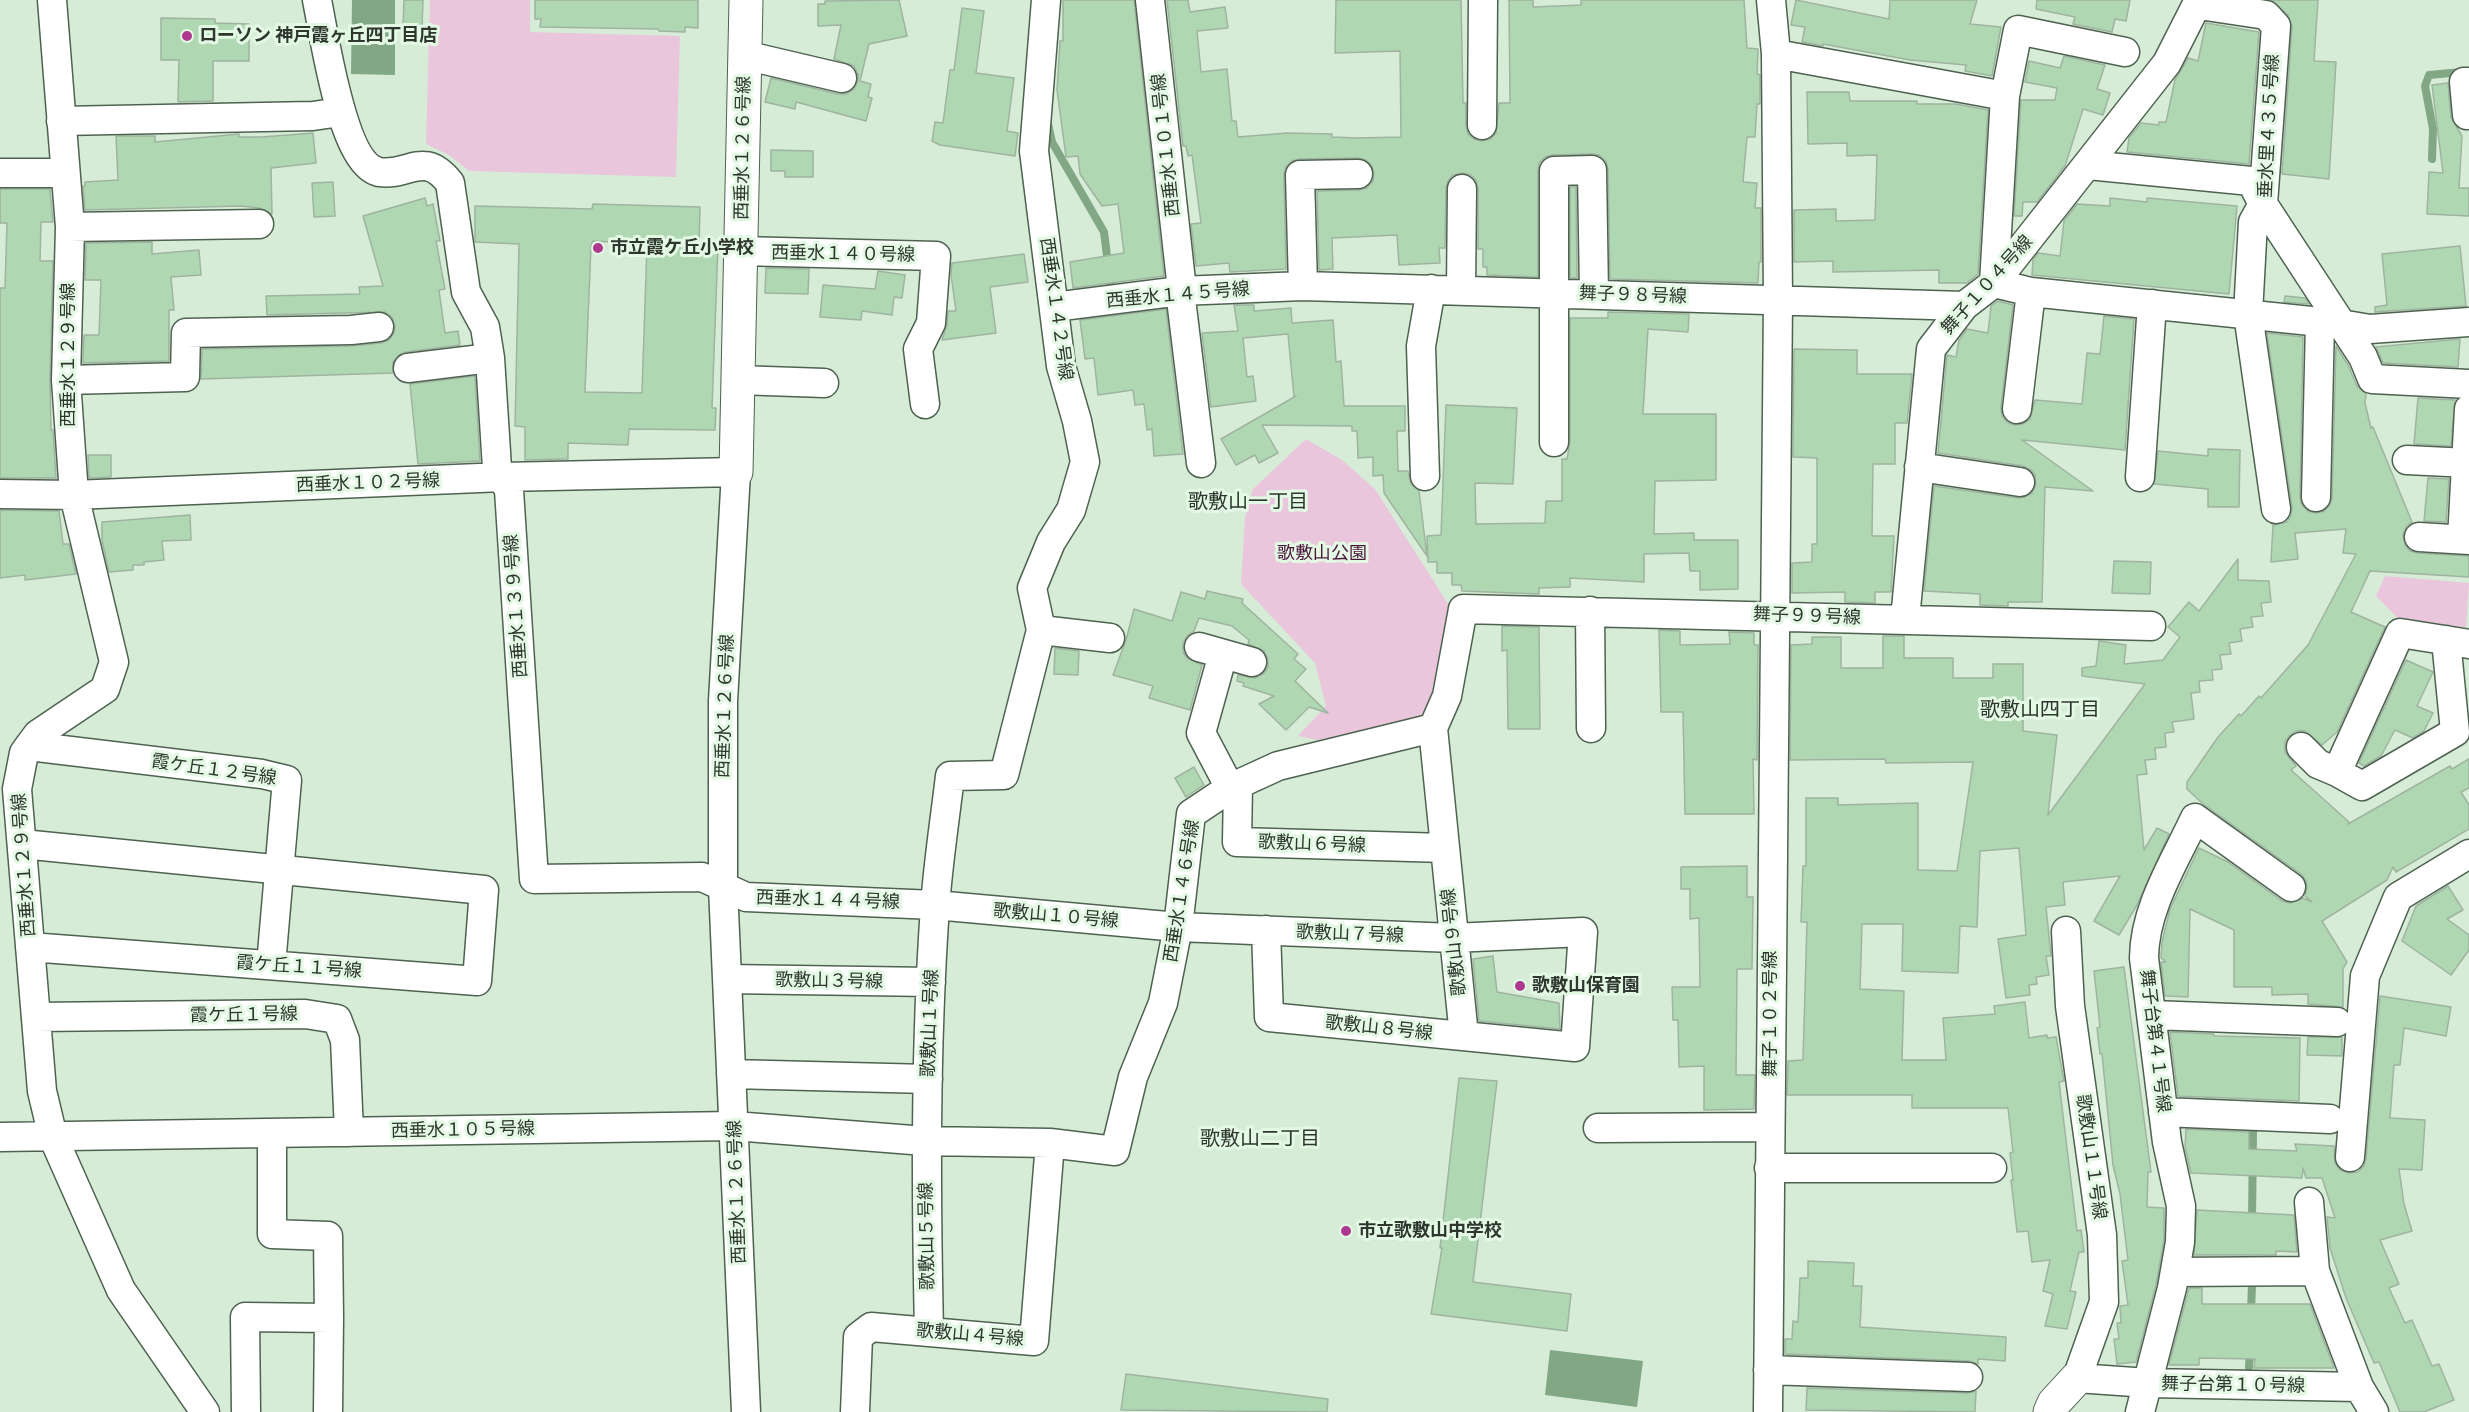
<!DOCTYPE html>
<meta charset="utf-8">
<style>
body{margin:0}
canvas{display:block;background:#d6ecd7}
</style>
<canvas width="2469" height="1412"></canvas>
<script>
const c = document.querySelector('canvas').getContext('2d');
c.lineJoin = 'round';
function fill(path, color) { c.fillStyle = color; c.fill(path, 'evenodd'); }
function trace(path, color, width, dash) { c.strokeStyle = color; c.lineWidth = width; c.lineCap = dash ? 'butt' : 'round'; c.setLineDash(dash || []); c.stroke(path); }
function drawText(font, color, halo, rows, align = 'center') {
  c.font = font + ' Raleway,"Noto Sans JP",sans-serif'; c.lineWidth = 6; c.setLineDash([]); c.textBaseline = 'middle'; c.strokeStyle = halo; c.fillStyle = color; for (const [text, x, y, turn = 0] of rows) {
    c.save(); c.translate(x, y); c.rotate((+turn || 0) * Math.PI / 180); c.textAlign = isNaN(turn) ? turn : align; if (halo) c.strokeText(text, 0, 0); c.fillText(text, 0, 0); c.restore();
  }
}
fill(new Path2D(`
 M430 0H530V32L680 36 676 177 469 171 449 155 426 144Z
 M1306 439 1342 460 1375 489 1452 610 1435 707 1424 720 1318 740 1298 736 1326 706 1315 663 1241 584 1245 517 1253 489Z
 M2385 576 2469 583 2466 627 2403 624 2376 596Z`), '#eac6dd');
fill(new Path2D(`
 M352 0H395V75L351 74Z
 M1550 1350 1643 1361 1637 1407 1545 1395Z`), '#81a784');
trace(new Path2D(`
 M1048 124 1052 142 1104 232 1111 288
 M2432 159 2433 129 2425 86 2429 75 2462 72
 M2252 1223 2253 1131
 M2251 1312 2252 1284
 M2249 1367 2250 1351`), '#81a784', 8);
const building = new Path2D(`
 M404 0H423L422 27 403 26Z
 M535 0H698V28L685 27V32L659 31 658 29 540 27 541 19H535Z
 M899 0 907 36 869 44 860 81 871 84 868 97 872 98 866 121 796 102 795 109 765 102 771 78 838 94H847L854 89 858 81V74L854 66 834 59 841 25 818 26V4H825V1Z
 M1063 0H1134L1164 276 1073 288 1070 262 1124 253 1118 204 1102 206 1080 174 1078 156 1066 157 1057 90 1060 41H1063Z
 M1167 0H1188L1190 12 1225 7 1228 28 1197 31 1201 72 1227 69 1232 121H1236L1238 137 1287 133 1332 134V137L1358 138 1401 137 1400 51 1335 53 1336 0H1461L1463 103H1466V125L1468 134 1474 139 1481 141 1491 139 1496 133 1499 103H1510L1509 0H1533V7L1581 5V0H1744L1747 48 1758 49 1757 74 1760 75V104H1757L1755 137H1747L1743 182 1757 183 1755 208H1761V262H1759L1758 283 1610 279 1608 170 1606 161 1599 155 1592 154 1553 155 1545 157 1539 163 1538 171V277L1487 275V267H1483V249H1478V189L1476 180 1471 175 1463 173 1453 175 1448 181 1446 188 1445 248H1439L1440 263 1399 265 1397 235 1332 238 1333 269 1319 270 1317 191 1358 190 1367 188 1373 181 1374 174 1372 166 1366 160 1358 158 1300 159 1292 161 1286 167 1284 175 1286 269 1230 272 1229 263 1196 266 1191 224 1201 223 1192 155 1188 156 1186 146H1183Z
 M1796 0 1889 19 1890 0H1977L1970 24 2001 27 1992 76 1965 71 1966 65 1910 60 1823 44V46L1802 42 1805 27 1791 25Z
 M2037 0H2130L2126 21 2115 19 2112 32 2073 24 2075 17 2036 9Z
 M2271 0H2318L2314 61 2336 62 2329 179 2282 174 2292 27 2288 15Z
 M962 8 984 11 976 73 1014 78 1007 131 1018 133 1015 156 940 145 932 141 935 122 943 123 950 70H954Z
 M161 18 215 19V23L249 24V61H213V101L178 102 179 60H161Z
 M2206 23 2259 32 2249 164 2127 152 2129 138 2141 123 2159 125V122H2166L2175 80 2188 58 2198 61Z
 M2064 56 2105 65 2097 89 2110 93 2103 115 2083 109 2065 166 2037 202H2023L2022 216H2014L2021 100H2055L2057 88 2025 82 2029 61 2060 68Z
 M2448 83 2451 117 2462 136 2459 188H2469V216L2427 214 2429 172 2443 173 2432 85Z
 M1807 92H1849L1850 101H1917V104H1956L1988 110 1978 274 1967 283H1939V270L1833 272V261L1794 262V210L1836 209V221L1875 220 1877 155 1847 156V143L1808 144Z
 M313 133 316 163 271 168 272 214 259 208 241 206 85 210 83 186H85V182L118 180 116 136H155V142L239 134V137H262Z
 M771 150 813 151V177H785V171H771Z
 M333 182 335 216 314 217 312 183Z
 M1570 187H1576L1577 278H1570Z
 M0 189H50L53 222H41L40 261H53L50 380 51 430H53L56 478H0V288H5L7 223H0Z
 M425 198 427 206 433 204 440 241H436L445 289 439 290 445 333 458 331 460 345 406 352 399 355 393 362V373L201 379 202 349 351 346 381 343 389 340 394 333 395 325 392 317 385 312 267 315 266 296 360 294 359 287 383 286 363 216Z
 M2110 198 2147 202V198L2237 206 2229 294 2032 275 2033 260 2038 253 2060 256 2064 221 2077 204 2110 206Z
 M593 204 700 207 699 245 718 246 712 408H716L715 430 629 429 628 445 568 443V459L525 460V427L515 426 519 244 475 242V206L592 209ZM593 241 647 244 642 393 585 392 591 246Z
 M152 242V254L199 250 201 275 171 277 174 310H169V361L83 363 84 335H99L101 280H85L86 243Z
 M2460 246 2466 306 2375 312V307L2387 305 2382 254Z
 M1024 254 1028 282 990 287 996 333 942 340 947 325 948 311H956L951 275 952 263Z
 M766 268 809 269 808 294 765 293Z
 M878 271 905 275 902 298 894 297 892 315 862 311 861 320 820 317 823 285 875 289Z
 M2285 296 2305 298 2309 304 2284 302Z
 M1998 301 2013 305 2001 407 2002 416 2007 422 2014 425 2023 424 2030 419 2035 400 2082 404 2087 353 2100 354 2104 316 2134 319 2125 450 2022 440 2093 491 2045 487 2042 602H2008V606L1980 605V594L1924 591 1934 486 2018 498 2025 497 2032 493 2036 485 2035 475 2031 470 2023 466 1938 453 1947 355 1956 357 1959 340 1967 329 1988 333 1991 306Z
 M1234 305H1254V311L1291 308 1292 323 1333 320 1336 362 1341 361 1344 406H1405V431H1397L1398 471H1408L1411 484 1419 491 1427 556 1384 493 1383 475 1373 476V457L1358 458 1357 431H1352V426L1262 425 1278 453 1259 463 1255 455 1236 465 1221 439 1296 396 1294 397 1288 334 1243 338 1247 377 1253 376 1256 401 1211 407 1202 333 1238 331Z
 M1166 309 1183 454 1154 456 1152 429 1147 430 1144 404 1135 405 1133 390 1098 395 1094 358 1085 359 1080 320Z
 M1608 312 1689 314 1688 332 1648 329 1643 414H1716V480L1655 481 1654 534 1694 533V540H1738V589L1700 590V571H1690L1689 553 1644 554V582L1570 578V587L1539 588V594L1462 591 1461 585H1452V573H1437V562H1428L1427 536 1441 535 1446 405 1517 408 1513 484 1475 483 1476 524 1545 523 1546 501H1562V459H1567L1570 442V318H1608Z
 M2267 333 2303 337 2300 497 2302 505 2308 511 2316 513 2324 511 2330 505 2332 498 2336 346 2348 365 2357 386 2366 394 2365 403 2371 428 2373 427 2412 522 2406 527 2403 535 2405 545 2410 551 2418 553 2469 556V577L2370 571 2351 612 2385 627 2337 732 2322 745 2305 731H2296L2289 736 2285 742V752L2296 766 2291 770 2349 822 2348 824 2450 766 2452 769 2469 759V788L2461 792 2469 805V829L2396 872 2393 867 2387 880 2322 921 2347 962 2343 969V1007L2308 1004V994L2272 995V987H2234V930L2190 909 2188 997 2165 996 2161 962H2166L2161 958 2162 942 2170 909 2199 848 2228 862 2282 901 2290 903 2303 898 2312 902 2305 896 2307 888 2306 881 2301 874 2203 804 2187 789V782L2218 737 2239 714 2241 716 2259 696 2261 698 2308 645 2356 554 2343 553 2346 529 2295 533 2298 559 2271 562 2273 525 2287 522 2291 515 2292 507Z
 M2460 339 2458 367 2383 363 2376 347Z
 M1794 349 1857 350V374H1912L1907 423H1895V464H1873L1872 536H1894L1891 592H1875V603L1845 602V592L1792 593V563L1812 562V544H1817V458L1793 457Z
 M475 376 480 461 418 464 410 384Z
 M2418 398 2455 400 2451 446 2414 444Z
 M2208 449 2240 450 2239 507H2208V489L2154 484 2158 451 2208 456Z
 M88 455H111V477L89 478Z
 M2428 478 2449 479 2446 522 2424 521Z
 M0 510 59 511 63 544H69L76 574 25 580V575L0 578Z
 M190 515 191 540 162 541 164 560 144 562V565H133V570L109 572 102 540V522Z
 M2238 559V580L2269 581 2271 602 2261 603 2263 616 2251 617 2253 627 2240 629 2242 641 2229 643 2231 654 2220 655 2222 669 2212 670 2213 680 2199 681 2200 692 2191 693 2194 719 2172 722 2174 732 2165 733 2166 747 2155 748 2156 759 2145 760 2147 774 2137 775 2144 850 2157 828 2169 834 2137 905 2119 935 2094 921 2120 876 2063 882 2065 905 2046 907 2051 956H2046L2049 975 2036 977 2037 984 2029 985 2030 995 2006 998 1998 939 2026 935 2019 848 1980 851 1977 927 1960 926 1958 973 1902 971 1903 924H1862L1860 989 1904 991 1902 1060H1946L1943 1018 1995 1014 1994 1006 2025 1002 2029 1038 2047 1035V1038L2056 1037 2064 1081 2059 1082 2077 1231 2081 1230 2084 1252H2079L2070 1291 2076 1292 2067 1329 2045 1326 2053 1294 2043 1291 2050 1260 2032 1262 2028 1231 2017 1232 2011 1180H2013L2010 1153 2013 1152 2008 1108H1912V1095H1787L1788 1061 1803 1060 1807 922H1801L1803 866H1806V798H1838V805L1918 803V870L1957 871 1973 762 1886 763 1885 759 1790 760 1791 645 1812 644V637H1841V668H1883V636H1904V658H1953V678H1993V664H2023V731L2057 735 2048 815 2145 684 2082 676V668L2096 666 2099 641 2126 645 2124 664 2163 660 2180 637 2168 627 2189 602 2199 611Z
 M2114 561 2151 562 2150 594 2112 593Z
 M1207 591 1243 599 1242 603 1298 654 1294 659 1306 669 1295 681 1328 713 1309 707 1286 730 1259 704 1274 696 1243 686 1244 683 1237 681 1238 675 1255 678 1264 673 1268 667V659L1264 651 1248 644 1249 640 1232 626 1199 618 1194 631 1187 636 1183 643V652L1187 658 1202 665 1190 710 1149 698 1153 686 1113 675 1126 640 1134 609 1172 621 1181 592 1205 599Z
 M1502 626 1539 627 1540 729H1508L1507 650 1502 651Z
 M1659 630 1680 631V645L1730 644 1729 632 1754 633V645H1758L1757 760 1753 759 1754 814H1685L1683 712H1661Z
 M1055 648 1079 651 1078 675 1054 674Z
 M2406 660 2433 672 2417 706 2433 713 2424 731 2413 738 2395 730 2381 756 2364 766 2359 763Z
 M1194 767 1204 785 1186 797 1175 778Z
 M1747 866V897H1753L1752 969H1737L1736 1075H1755L1754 1109 1704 1110V1066L1679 1067 1678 1020H1673L1672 987H1700L1699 918 1690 919V889H1681V867Z
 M2448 886 2463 910 2447 919 2469 935V950L2451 975 2402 941 2416 906Z
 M1493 956 1497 992 1559 1003 1560 1029 1479 1021 1473 959Z
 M2124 967 2151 1172H2148L2147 1207 2164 1208V1240L2156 1285 2136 1362 2117 1364 2114 1339H2119L2117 1323H2121L2120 1306 2128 1305 2122 1261 2128 1260 2120 1194 2113 1165 2102 1054H2100L2097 1028 2100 1027 2094 971Z
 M2380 996 2451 1007 2446 1036 2404 1028 2400 1065H2394L2390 1118 2425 1120 2422 1170 2399 1169 2404 1204 2412 1231 2380 1240 2399 1284 2389 1288 2405 1323 2412 1320 2432 1366 2439 1364 2454 1400 2424 1412H2400L2379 1362 2374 1363 2346 1298 2330 1248 2327 1217 2335 1218 2322 1178H2306L2303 1168 2302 1178 2191 1173 2185 1147 2186 1129 2249 1132V1149L2297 1151 2295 1144 2334 1146 2335 1163 2340 1170 2349 1173 2358 1172 2364 1166 2366 1158Z
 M2170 1032 2214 1034V1036L2300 1038 2299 1101 2178 1096Z
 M2308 1037H2342V1056L2307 1055Z
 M1459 1078 1497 1081 1473 1282 1571 1294 1567 1331 1431 1314 1442 1248H1440Z
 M2197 1210 2294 1215 2297 1252 2276 1251V1255H2194Z
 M1808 1261 1854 1263 1853 1286H1862L1860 1327 2006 1337 2005 1361 1978 1359V1364L1969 1361 1785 1354V1339H1792L1793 1321 1798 1322 1800 1278H1808Z
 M2189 1288H2202V1304H2310L2334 1368H2254L2255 1359 2199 1358V1365H2169Z
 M1126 1374 1328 1399 1327 1412 1121 1410Z
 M1807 1388 1967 1393 1976 1391 1975 1412 1806 1410Z`);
fill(building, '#afd7b2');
trace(building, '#9fb4a0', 1.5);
const street = new Path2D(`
 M52 0 70 227 66 380 74 495 114 662 105 689 38 734 29 746 24 753 17 789 42 1091 53 1137 121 1290 205 1412
 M317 0C324 34 342 164 379 172 409 177 423 149 450 183L466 292 485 327 490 358 497 468 509 490 534 879 702 877 746 897 935 905 1178 927 1453 938 1583 932 1575 1047 1269 1017 1266 930
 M1150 0 1181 281 1180 291 1201 463
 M2199 5 2266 15 2276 26 2263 204 2363 357 2372 379 2469 384
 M2125 52 2018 30 2005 96 1994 283 2031 292 2340 324 2370 329 2469 322
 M1776 54 2005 96
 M744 55 842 78
 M2467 115 2464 82H2469
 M61 121 313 116 340 112
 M1482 125 1483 0
 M2088 165 2251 181 2263 204 2253 222 2248 314 2276 509
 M0 173H65
 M70 227 259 224
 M741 251 936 256 931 323 918 349 925 404
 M1303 286 1300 175 1358 174
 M1461 290 1462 189
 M1054 307 1180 291 1303 286 1964 306
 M408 368 490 358
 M66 380 185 377 186 333 351 330 379 327
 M738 380 824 383
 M2017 409 2031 292
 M1554 442V171L1592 170 1594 294
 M2407 460 2469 463
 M1919 467 2020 482
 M1425 476 1421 346 1431 289
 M2140 477 2152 304
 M0 494 74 495 503 477 736 472 723 701V887L746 1412
 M2316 497 2320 322
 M2419 537 2469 540
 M2462 539 2469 409
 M1590 611 1591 728
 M1905 619 1931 349 1964 306 1994 283 2167 63 2199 0
 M1041 630 1110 638
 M1199 647 1252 662
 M1223 654 1201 733 1230 788
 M1433 728 1464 1036
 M29 746 262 774 287 780 271 965
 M2301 747 2318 764 2337 772 2400 633 2469 644
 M2337 772 2362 786 2455 732 2446 640
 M1238 785 1237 842 1445 848
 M22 844 484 890 477 981 30 947
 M2066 931 2070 1006 2102 1235 2104 1302 2077 1378 2148 1383 2359 1387 2374 1412
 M727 979 931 982
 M2152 1015 2337 1022
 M36 1017 305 1014 337 1019 345 1040 349 1132
 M731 1074 928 1079
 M2163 1112 2330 1119
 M1598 1128 1770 1127
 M272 1133V1234L328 1236 329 1318
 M0 1137 734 1126 925 1141 1050 1143 1115 1151 1133 1077 1163 1003 1178 927 1191 814 1230 788 1278 766 1433 728 1447 696 1463 609 2151 626
 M2350 1157 2365 976 2398 897 2469 854
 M1769 1168H1992
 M2309 1202 2315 1271
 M2175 1272 2315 1271 2359 1387
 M929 1332C926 1190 925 1049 935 907 938 863 945 819 950 776L1004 775 1041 630 1032 588 1051 542 1071 510 1085 462 1077 421 1061 366 1034 151 1046 0
 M1768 1370 1968 1377
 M246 1412 245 1317 329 1318 328 1412
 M855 1412 858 1337 871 1327 1034 1341 1050 1143
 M1768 1412 1778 300 1776 54 1771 0
 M2140 1412 2172 1288 2180 1242 2181 1206 2167 1142 2144 958C2144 909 2175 861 2195 818L2291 887`);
const secondary = new Path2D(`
 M736 472 746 0
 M2050 1412 2054 1403 2077 1378`);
trace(street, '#4e6250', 31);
trace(secondary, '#4e6250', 35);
trace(street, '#fff', 28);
trace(secondary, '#fff', 33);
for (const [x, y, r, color] of [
 [187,36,6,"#ae388f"],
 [598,248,6,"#ae388f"],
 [1520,986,6,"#ae388f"],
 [1346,1231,6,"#ae388f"]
]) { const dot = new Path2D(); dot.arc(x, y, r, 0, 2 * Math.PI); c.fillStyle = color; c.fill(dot); trace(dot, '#e3f9e4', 2); }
drawText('bold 18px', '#2e362e', '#e3f9e4', [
 ["ローソン 神戸霞ヶ丘四丁目店",199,36],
 ["市立霞ケ丘小学校",610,248],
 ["歌敷山保育園",1532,986],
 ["市立歌敷山中学校",1358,1231]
], 'left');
drawText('18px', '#2e362e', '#e3f9e4', [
 ["垂水里４３５号線",2269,126,-87],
 ["西垂水１０１号線",1166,145,-96],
 ["西垂水１２６号線",743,148,-89],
 ["西垂水１４０号線",843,254,1],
 ["舞子１０４号線",1987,285,-48],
 ["西垂水１４５号線",1178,295,-5],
 ["舞子９８号線",1633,295,2],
 ["西垂水１４２号線",1056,309,82],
 ["西垂水１２９号線",69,355,-90],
 ["西垂水１０２号線",368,483,-2],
 ["西垂水１３９号線",516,606,-94],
 ["舞子９９号線",1807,616,2],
 ["西垂水１２６号線",725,706,-88],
 ["霞ケ丘１２号線",214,770,8],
 ["歌敷山６号線",1312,844,2],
 ["西垂水１２９号線",24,865,-94],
 ["西垂水１４６号線",1182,891,-81],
 ["西垂水１４４号線",828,900,2],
 ["歌敷山１０号線",1056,916,5],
 ["歌敷山７号線",1350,934,2],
 ["歌敷山９号線",1454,942,-96],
 ["霞ケ丘１１号線",299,967,4],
 ["歌敷山３号線",829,981,1],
 ["舞子１０２号線",1771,1014,-90],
 ["霞ケ丘１号線",244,1015,-1],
 ["歌敷山１号線",930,1023,-88],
 ["歌敷山８号線",1379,1028,6],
 ["舞子台第４１号線",2155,1041,83],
 ["西垂水１０５号線",463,1130,-1],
 ["歌敷山１１号線",2091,1157,82],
 ["西垂水１２６号線",737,1192,-92],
 ["歌敷山５号線",927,1236,-91],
 ["歌敷山４号線",970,1335,5],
 ["舞子台第１０号線",2233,1385,1]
]);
drawText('18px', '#4b153c', '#e3f9e4', [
 ["歌敷山公園",1322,554]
]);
drawText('20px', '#2e362e', '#e3f9e4', [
 ["歌敷山一丁目",1248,502],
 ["歌敷山四丁目",2040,710],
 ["歌敷山二丁目",1260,1139]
]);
</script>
